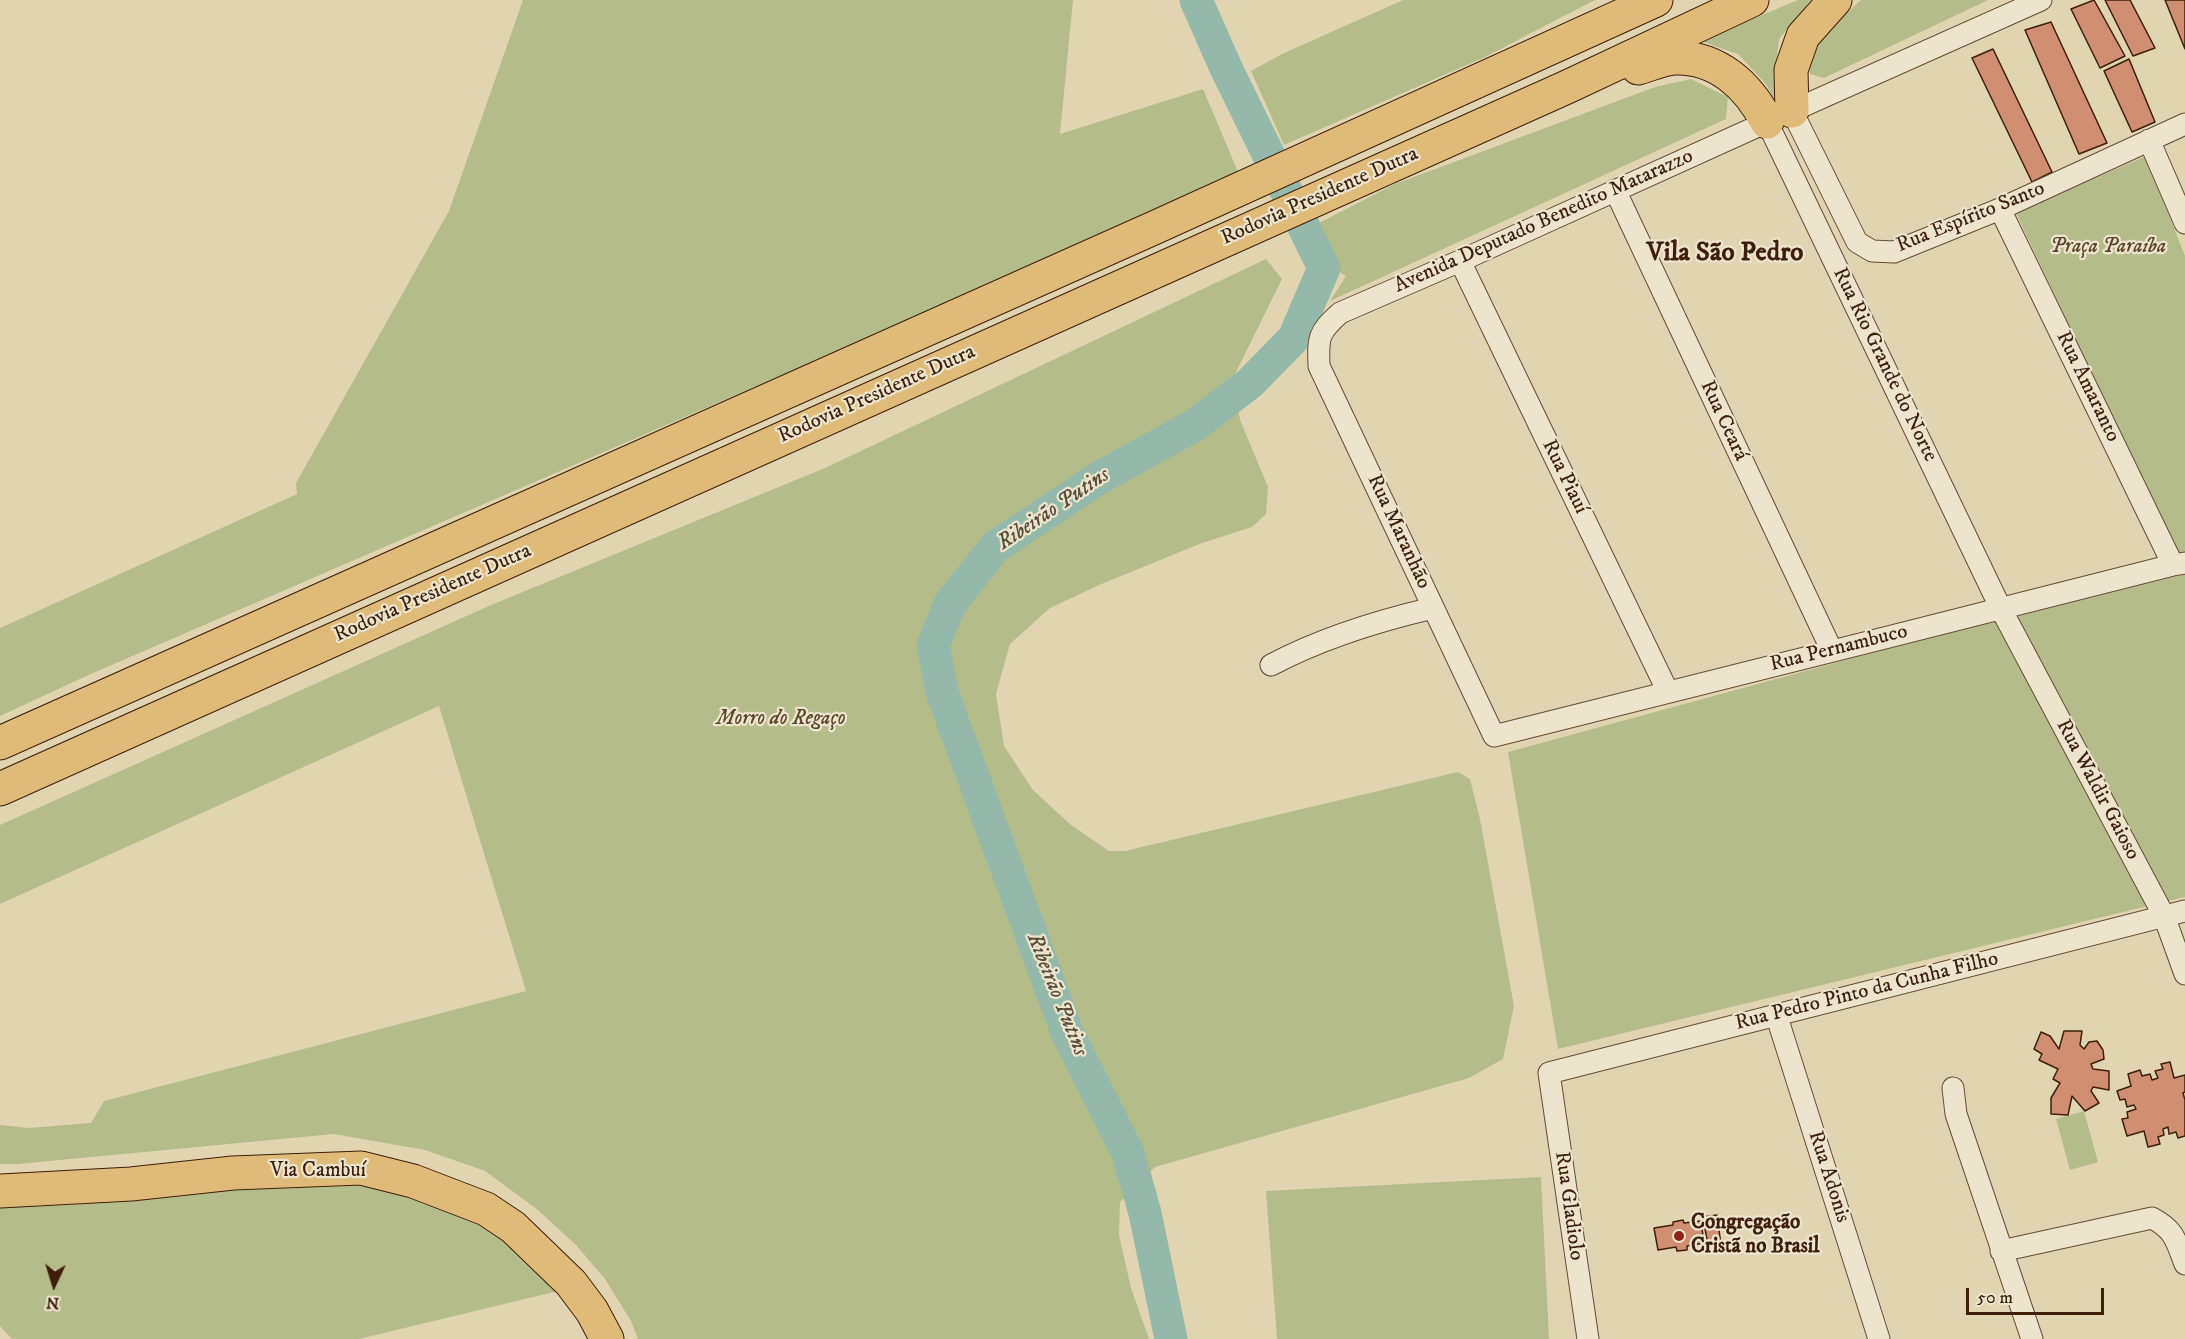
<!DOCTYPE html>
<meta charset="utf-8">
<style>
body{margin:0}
#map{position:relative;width:2185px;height:1339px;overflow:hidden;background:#e1d5b1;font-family:"IM FELL DW Pica",serif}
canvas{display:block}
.north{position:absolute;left:24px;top:1255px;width:60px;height:60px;-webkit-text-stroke:4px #ece4cc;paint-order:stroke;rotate:184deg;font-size:16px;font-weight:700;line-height:24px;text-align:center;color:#3d1f0a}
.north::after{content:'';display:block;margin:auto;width:21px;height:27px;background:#3d1f0a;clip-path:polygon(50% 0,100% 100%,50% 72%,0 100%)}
.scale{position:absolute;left:1966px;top:1288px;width:138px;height:27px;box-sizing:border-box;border:3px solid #3d1f0a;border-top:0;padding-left:8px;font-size:18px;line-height:21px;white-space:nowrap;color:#3d1f0a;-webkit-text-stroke:4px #ece4cc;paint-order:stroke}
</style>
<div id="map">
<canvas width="2185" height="1339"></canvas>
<div class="north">N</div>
<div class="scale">50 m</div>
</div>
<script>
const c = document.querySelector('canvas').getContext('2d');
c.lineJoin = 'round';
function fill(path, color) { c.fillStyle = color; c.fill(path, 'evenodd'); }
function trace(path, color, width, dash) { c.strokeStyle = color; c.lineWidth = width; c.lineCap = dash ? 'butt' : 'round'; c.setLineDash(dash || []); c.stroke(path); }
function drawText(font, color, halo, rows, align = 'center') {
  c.font = font + ' "IM FELL DW Pica",serif'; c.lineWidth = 4.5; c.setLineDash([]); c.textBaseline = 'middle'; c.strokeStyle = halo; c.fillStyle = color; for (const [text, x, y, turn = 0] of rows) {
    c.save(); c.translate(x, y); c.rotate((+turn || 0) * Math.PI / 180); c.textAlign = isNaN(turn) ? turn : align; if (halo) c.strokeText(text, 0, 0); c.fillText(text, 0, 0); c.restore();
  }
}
fill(new Path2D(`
 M523 0H1073L1060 134 1203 89 1238 172 856 343 84 677 0 716V628L297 494 296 483 449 211Z
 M1403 0H1595L1485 57 1284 145 1251 71 1282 54Z
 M1798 0H1811L1779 39 1774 79 1783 116 1766 84 1738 54 1700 41Z
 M1861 0H1988L1824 78 1810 74 1807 58 1822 35Z
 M1691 79 1728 97 1726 119 1330 301 1346 276 1332 267 1311 227 1395 184 1655 87Z
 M2146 156 2185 256V554L2178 556 2016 213Z
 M1266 259 1282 279 1233 378 1240 420 1268 487 1266 514 1252 527 1202 543 1099 585 1050 608 1010 644 996 694 1004 746 1033 790 1071 825 1109 851H1125L1458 772 1470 779 1480 819 1514 1006 1503 1059 1469 1078 1155 1167 1120 1202 1119 1235 1131 1288 1149 1339H638L631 1321 605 1279 576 1245 538 1210 485 1171 425 1150 334 1134 18 1164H0V1125L29 1128 91 1123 104 1101 526 991 439 706 0 904V825L491 605 825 468Z
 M2185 574V897L1558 1049 1508 752 1875 652Z
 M2084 1111 2098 1162 2070 1170 2056 1119Z
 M359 1176 480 1216 558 1291 359 1339H12L0 1326V1196Z
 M1541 1177 1549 1339H1277L1266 1191Z`), '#b4bd8a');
trace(new Path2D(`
 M1171 1339 1145 1213 1128 1153 1067 1032 943 695 933 646 950 604 995 547 1099 478 1195 425 1250 383 1294 338 1324 268 1226 68 1196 0`), '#94b9ab', 33);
const building = new Path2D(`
 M2094 0 2125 56 2100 68 2071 9Z
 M2105 0H2130L2155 48 2133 56Z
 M2165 0H2185V49Z
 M2051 22 2107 143 2079 154 2025 30Z
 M1993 49 2052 172 2032 182 1972 58Z
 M2129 59 2155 122 2132 132 2104 71Z
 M2064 1031H2082L2080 1045 2084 1049 2089 1042 2097 1041 2103 1050 2104 1059 2091 1064 2093 1069 2109 1071V1090L2093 1087 2091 1091 2099 1103 2085 1111 2072 1096 2068 1115 2051 1114V1098L2060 1083 2053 1079 2058 1069 2039 1060 2042 1054 2034 1049 2041 1032 2050 1036 2059 1049Z
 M2170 1062 2174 1078 2185 1075V1092L2183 1093 2185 1100V1136L2178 1138 2176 1132 2169 1134 2168 1127 2163 1129 2164 1135 2158 1137 2160 1144 2148 1147 2144 1131 2127 1136 2122 1119 2128 1118 2127 1112 2136 1109 2134 1105 2127 1107 2125 1099 2120 1100 2117 1091 2131 1086 2128 1074 2140 1070 2142 1076 2150 1074 2152 1080 2158 1078 2155 1071 2163 1069 2161 1064Z
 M1717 1215 1721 1245 1708 1246 1703 1217Z
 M1683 1220 1684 1223 1701 1221 1704 1243 1687 1246V1250L1677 1251 1676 1247 1658 1250 1654 1228 1673 1225V1222Z`);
fill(building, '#d08f71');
trace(building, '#3d1f0a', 1.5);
const minor = new Path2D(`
 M2041 0 1792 111 1857 242 1872 251 1894 252 2000 209 2185 124
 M2149 140 2185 223
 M1615 190 1832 651
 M2000 209 2173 565
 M1460 261 1668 692
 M2185 563 2173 565C1947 622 1720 680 1494 736L1319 366C1318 337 1318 333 1340 313L1460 261 1767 122 2001 609 2164 916 2185 974
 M1271 665C1322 638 1377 621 1433 608
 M1776 1014 1879 1339
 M1953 1088 1956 1114 2032 1339
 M2001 1251 2152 1218C2175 1230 2176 1241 2185 1264
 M1588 1339 1549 1073 2185 911`);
const primary = new Path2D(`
 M0 1191 131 1184 233 1173 361 1168 413 1181 486 1209 513 1227 571 1283 592 1311 607 1339`);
const motorway = new Path2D(`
 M1638 68C1649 65 1662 59 1674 58 1717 56 1749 86 1767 122
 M1792 111 1791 70 1803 36 1835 0
 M0 743 1156 227 1656 0
 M0 789 1567 87 1752 0`);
trace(minor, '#664c34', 23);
trace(primary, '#3d1f0a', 35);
trace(motorway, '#3d1f0a', 35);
trace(minor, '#ece4cc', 21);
trace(primary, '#e0ba78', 33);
trace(motorway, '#e0ba78', 33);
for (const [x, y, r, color] of [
 [1679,1236,6,"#8f2418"]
]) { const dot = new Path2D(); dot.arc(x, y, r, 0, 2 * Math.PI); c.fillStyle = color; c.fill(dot); trace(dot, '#ece4cc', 2); }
drawText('21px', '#3d1f0a', '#ece4cc', [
 ["Rodovia Presidente Dutra",1320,197,-24],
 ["Rua Espírito Santo",1971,218,-22],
 ["Avenida Deputado Benedito Matarazzo",1544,222,-24],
 ["Rua Rio Grande do Norte",1884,365,64],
 ["Rua Amaranto",2087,387,64],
 ["Rodovia Presidente Dutra",877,395,-24],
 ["Rua Ceará",1723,421,65],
 ["Rua Piauí",1564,477,64],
 ["Rua Maranhão",1398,532,65],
 ["Rodovia Presidente Dutra",433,594,-24],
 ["Rua Pernambuco",1839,649,-14],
 ["Rua Waldir Gaioso",2097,790,62],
 ["Rua Pedro Pinto da Cunha Filho",1867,992,-14],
 ["Via Cambuí",318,1172],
 ["Rua Adonis",1828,1177,72],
 ["Rua Gladiolo",1568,1206,82]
]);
drawText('italic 21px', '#5b462a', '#ece4cc', [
 ["Praça Paraíba",2108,248],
 ["Morro do Regaço",781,720]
]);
drawText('bold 21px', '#3d1f0a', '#ece4cc', [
 ["Congregação",1691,1224],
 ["Cristã no Brasil",1691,1248]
], 'left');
drawText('italic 22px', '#574d3a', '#ece4cc', [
 ["Ribeirão Putins",1054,510,-34],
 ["Ribeirão Putins",1056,995,68]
]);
drawText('bold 27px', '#3d1f0a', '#ece4cc', [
 ["Vila São Pedro",1725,254]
]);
</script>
